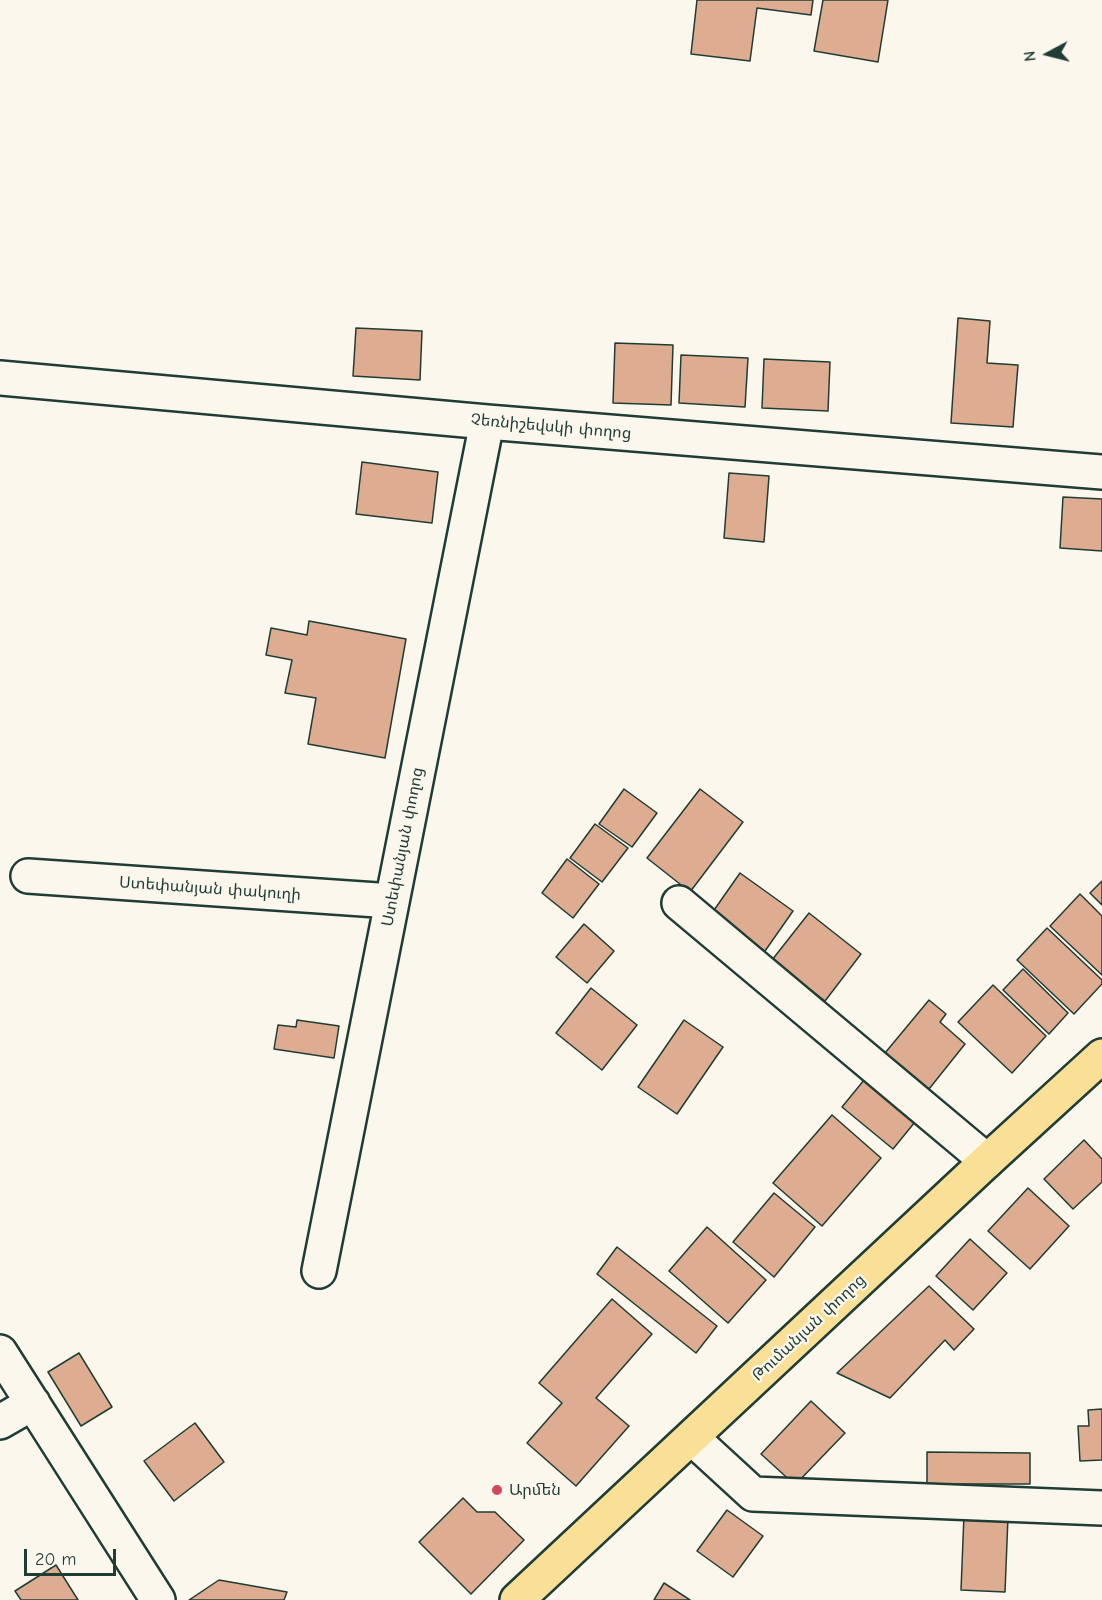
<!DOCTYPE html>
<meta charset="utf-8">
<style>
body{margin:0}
#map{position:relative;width:1102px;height:1600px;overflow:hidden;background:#fbf7ec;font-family:"Comic Neue",sans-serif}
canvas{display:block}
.north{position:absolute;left:1018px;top:24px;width:60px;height:60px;-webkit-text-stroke:4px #fbf7ec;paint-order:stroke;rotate:263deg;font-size:16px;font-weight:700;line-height:24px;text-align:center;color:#1f3d34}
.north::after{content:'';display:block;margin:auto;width:21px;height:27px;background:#1f3d34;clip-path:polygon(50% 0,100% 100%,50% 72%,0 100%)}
.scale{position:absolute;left:24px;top:1549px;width:92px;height:27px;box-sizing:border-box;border:3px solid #1f3d34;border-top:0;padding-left:8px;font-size:18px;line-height:21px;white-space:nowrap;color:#1f3d34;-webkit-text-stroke:4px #fbf7ec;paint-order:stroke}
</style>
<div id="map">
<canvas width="1102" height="1600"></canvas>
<div class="north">N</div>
<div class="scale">20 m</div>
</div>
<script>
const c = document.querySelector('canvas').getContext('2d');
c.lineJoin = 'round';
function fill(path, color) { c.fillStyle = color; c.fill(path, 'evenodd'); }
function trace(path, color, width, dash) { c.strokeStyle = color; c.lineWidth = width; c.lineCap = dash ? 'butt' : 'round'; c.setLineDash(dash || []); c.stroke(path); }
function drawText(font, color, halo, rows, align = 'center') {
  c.font = font + ' "Comic Neue","Noto Sans Armenian",sans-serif'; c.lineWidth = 4.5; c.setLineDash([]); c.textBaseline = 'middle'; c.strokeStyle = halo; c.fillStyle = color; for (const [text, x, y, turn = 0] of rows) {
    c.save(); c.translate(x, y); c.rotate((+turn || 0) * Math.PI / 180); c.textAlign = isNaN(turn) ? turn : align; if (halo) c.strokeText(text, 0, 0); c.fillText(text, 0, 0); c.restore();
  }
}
const building = new Path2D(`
 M697 0H813L811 15 757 8 750 61 691 54Z
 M823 0H888L878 62 814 51Z
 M958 318 990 321 987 363 1018 365 1013 427 951 423Z
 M356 328 422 331 420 380 353 376Z
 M615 343 673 345 671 405 613 403Z
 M681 355 748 358 745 407 679 403Z
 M764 359 830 362 828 411 762 408Z
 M362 462 438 472 432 523 356 514Z
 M729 473 769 476 764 542 724 538Z
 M1063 497 1102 499V551L1060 548Z
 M309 621 406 639 385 758 308 744 316 698 285 693 292 660 266 655 271 628 307 635Z
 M624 789 657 813 632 847 599 824Z
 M700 789 743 822 690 892 647 858Z
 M595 824 628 848 602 882 570 858Z
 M567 859 599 884 573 918 542 893Z
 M740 873 793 911 765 951 712 913Z
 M1102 881V905L1090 893Z
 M1080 894 1102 916V975L1050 926Z
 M809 913 861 954 825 1001 772 960Z
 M584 924 614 951 587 983 556 957Z
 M1047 928 1102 980V984L1074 1014 1017 960Z
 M1023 969 1068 1013 1049 1034 1003 990Z
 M993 985 1046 1036 1012 1073 958 1022Z
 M591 988 637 1025 602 1070 556 1033Z
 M929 1000 946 1014 940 1022 965 1044 929 1089 885 1053Z
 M297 1020 339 1026 334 1058 274 1049 278 1025 296 1027Z
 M684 1020 723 1047 677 1114 638 1087Z
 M869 1074 919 1117 893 1149 842 1107Z
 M832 1115 881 1158 822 1226 773 1183Z
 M1084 1140 1102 1159V1182L1073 1209 1044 1179Z
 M1028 1188 1069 1226 1030 1269 988 1231Z
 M774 1193 815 1227 774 1277 733 1242Z
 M707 1227 766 1280 728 1323 669 1271Z
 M970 1239 1007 1273 973 1310 936 1276Z
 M617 1247 717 1326 696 1353 597 1274Z
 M929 1286 974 1329 954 1350 945 1340 890 1398 837 1373Z
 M612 1299 652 1334 596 1398 629 1426 576 1486 527 1443 562 1403 539 1383Z
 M79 1353 112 1407 81 1426 48 1372Z
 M811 1401 845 1433 795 1485 761 1454Z
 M1102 1409V1460L1080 1461 1078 1426H1089L1088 1410Z
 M195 1423 224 1462 174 1501 144 1461Z
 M927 1452 1030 1453V1484H927Z
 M463 1498 477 1512H495L524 1540 471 1594 419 1542Z
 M727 1510 763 1536 733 1577 697 1551Z
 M964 1515 1008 1517 1005 1592 961 1590Z
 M56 1565 78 1600H21L15 1591Z
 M219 1580 287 1592 284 1600H189Z
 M664 1583 690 1600H654Z`);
fill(building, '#deac90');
trace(building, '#1f3d34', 1.5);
const minor = new Path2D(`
 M0 378 487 422 1102 472
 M28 876 392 901
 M679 903 987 1161
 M319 1271 487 422
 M0 1352 158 1600
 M0 1422 33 1403
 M692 1438 753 1494 1102 1508`);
const major = new Path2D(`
 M517 1600 987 1161 1102 1056`);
trace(minor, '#1f3d34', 38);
trace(major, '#1f3d34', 38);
trace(minor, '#fbf7ec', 33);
trace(major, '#fadf96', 33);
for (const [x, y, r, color] of [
 [497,1490,6,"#d1495b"]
]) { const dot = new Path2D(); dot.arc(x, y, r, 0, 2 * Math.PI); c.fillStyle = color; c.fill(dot); trace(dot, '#fbf7ec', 2); }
drawText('16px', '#1f3d34', '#fbf7ec', [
 ["Չեռնիշեվսկի փողոց",551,427,5],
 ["Ստեփանյան փողոց",403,847,-79],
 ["Ստեփանյան փակուղի",210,889,4],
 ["Թումանյան փողոց",809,1328,-43]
]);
drawText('16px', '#1f3d34', '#fbf7ec', [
 ["Արմեն",509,1490]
], 'left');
</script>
